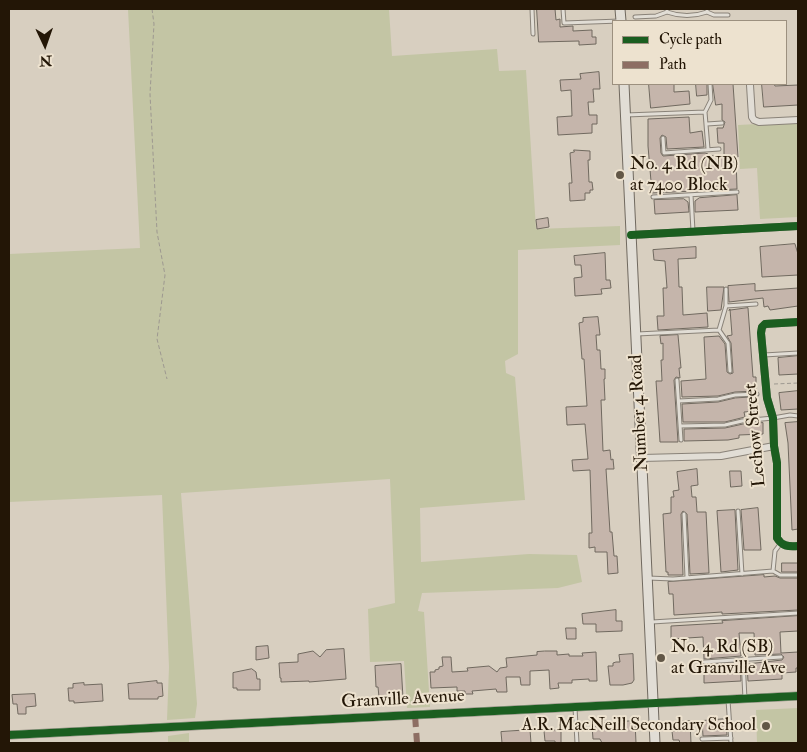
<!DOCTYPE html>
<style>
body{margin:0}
#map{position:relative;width:807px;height:752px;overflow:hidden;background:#d8cfc0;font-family:"IM FELL Double Pica",serif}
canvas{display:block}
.frame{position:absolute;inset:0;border:10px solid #231606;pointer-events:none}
.legend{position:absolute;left:612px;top:20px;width:175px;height:65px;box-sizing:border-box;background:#ede2cf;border:1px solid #9c907f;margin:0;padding:6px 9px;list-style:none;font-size:15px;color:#231606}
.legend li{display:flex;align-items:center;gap:10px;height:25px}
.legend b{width:25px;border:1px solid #9c907f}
.north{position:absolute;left:20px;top:20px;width:50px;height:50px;-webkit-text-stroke:4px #ede2cf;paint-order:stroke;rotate:177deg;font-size:14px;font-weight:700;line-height:20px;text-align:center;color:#231606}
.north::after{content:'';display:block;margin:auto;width:18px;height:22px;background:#231606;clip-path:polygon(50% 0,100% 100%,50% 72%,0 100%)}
</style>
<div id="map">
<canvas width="807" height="752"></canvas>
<div class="frame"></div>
<ul class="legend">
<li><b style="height:6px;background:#1b5e20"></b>Cycle path</li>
<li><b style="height:6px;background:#8d6e63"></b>Path</li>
</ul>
<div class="north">N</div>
</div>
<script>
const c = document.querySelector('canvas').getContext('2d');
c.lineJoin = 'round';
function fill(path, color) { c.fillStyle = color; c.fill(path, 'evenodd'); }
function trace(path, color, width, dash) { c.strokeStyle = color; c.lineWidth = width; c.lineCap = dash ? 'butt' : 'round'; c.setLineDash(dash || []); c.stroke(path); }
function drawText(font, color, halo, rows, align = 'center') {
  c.font = font + ' "IM FELL Double Pica",serif'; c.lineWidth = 4; c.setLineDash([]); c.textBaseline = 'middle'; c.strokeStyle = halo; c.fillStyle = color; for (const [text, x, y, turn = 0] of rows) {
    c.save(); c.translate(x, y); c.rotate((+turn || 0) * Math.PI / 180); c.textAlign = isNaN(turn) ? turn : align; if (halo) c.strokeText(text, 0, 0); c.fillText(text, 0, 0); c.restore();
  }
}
fill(new Path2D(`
 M128 9H389L392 56 497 49 499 71 526 70 536 229 620 226V245L518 250V354L505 361 506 373 515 377 525 500 420 508 421 562 529 554 577 555 582 582 558 588 422 593 418 611 424 612 430 707 407 708 404 661 370 662 368 609 395 603 390 479 181 493 197 704 195 718 167 720 169 667 162 495 9 502V254L140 248Z
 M798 122V217L760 219 757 168 740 169 738 125Z
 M798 708V743H757L756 710Z
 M189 733V743H168V736Z`), '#c3c5a4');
const building = new Path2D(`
 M537 9H555L556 20 560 19V27L573 26V31L592 30V37H596V44L579 45V41L539 42Z
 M599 72 600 89H593L594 102H588L589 115H597V124H592V133L558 135 557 117 572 116 571 90 561 91 560 80 581 79 580 74Z
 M649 84H674V92L689 91 690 104 651 108Z
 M696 84H707V95L697 96Z
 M713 84H733L738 157H736L737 189 652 193 648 146V119L689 117 690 133 702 131 704 147 667 149 666 137 662 135 660 138 661 153 663 156 705 153 708 154V156L724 155V143H718L717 128H723L725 122 722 120V104L716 105Z
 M762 84H774L775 86 798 85V105L764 107Z
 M574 150 590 151V160H588L589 182H592L593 190H590V193H585V200L570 201 569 183H572L570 153 574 152Z
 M737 195 738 210 695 212V201L699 198Z
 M684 199 688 202 689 212 655 214 654 200Z
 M548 218 549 227 537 229 536 220Z
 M795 244 798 254V275L762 277 760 247Z
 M696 247V258L678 259 679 287H682L683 315 707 313 708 327 658 330 657 316H664L663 288H667L665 261 654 260 653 250Z
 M605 253 606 280H610L611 288 601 289 602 294 575 296 574 278 582 277 581 265H575L574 256Z
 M755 284V291L798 288V306L770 310 768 306 764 307 763 298 729 302 728 286Z
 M707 287H724L721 310 708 311Z
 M748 308 753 377H756V391L735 392 718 396 682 397 681 381 706 379 704 337 719 336 725 344 727 372 730 374 733 373 731 343 727 336 732 335 730 309 729 310Z
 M598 317 600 335H596L597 350H600L601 369H605V379H604L605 400H601L603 451 610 450 611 460 613 459 614 469H606L610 532H612L614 556H617L618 573 608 574 607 552H595V547L589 548V533H592L590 470 573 471 572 460 588 459 585 424 567 425 566 407 587 406 584 359H582L579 323 583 322V318Z
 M678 335 681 368H679L680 378 676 377 674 380 678 442H660L656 381H662L661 360H663V343L661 344 660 336Z
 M798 356V374L779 375 778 358Z
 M798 391V409L781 410 779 393Z
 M757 397V411L744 412 745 417 725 422H683L682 404 718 402 735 398Z
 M798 422V529L792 530 788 443 785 423Z
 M763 423V434L739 435V438L728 440 684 441V429L725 428 743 424Z
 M697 469 698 485 691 486 692 497H696L697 512H706L709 573 690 574 687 514 683 511 681 514 683 575H668V572H666L663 514 671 513V497H674L673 491 679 490 677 472Z
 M730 471H741L742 486 731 487Z
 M758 508 761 550H744L741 510Z
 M735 510 738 570 721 572 717 511Z
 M782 563H798V572H782Z
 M764 575V577L775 576 780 578H798V610L722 614V612L674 615 673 594H669L668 582Z
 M616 610V621H622V631L596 632V624H583L582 614Z
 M798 616V631L780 632 781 653 798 652V668H796V672L782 673V679L748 681 747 664 782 660 784 657 781 654 755 655 754 633H739L741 656 704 659 703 637 671 639V626L723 623 722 621Z
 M566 628H576V639H567Z
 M268 646 269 658 256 660V647Z
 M344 649 346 679 309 682V681L281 682V678H280L279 663 298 662V654L313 651 320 657 326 650Z
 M545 651H557V655L569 654V656H583L582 653 596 652 597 681H589V679L572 680V683H558L559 688 550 689 549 670 530 671V685H521L520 677H506L507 692H497L496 689 472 691 473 694H465V691H457V687L431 688 430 672H435V670L439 669V667L443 666 442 657H451L452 672 468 671 467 668 489 666 497 672 500 668 507 667 506 658 537 655V652Z
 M633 654 634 680 632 683 623 685H610L608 666H613V663L616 662H620L619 655Z
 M740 663 741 681 704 683V665Z
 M401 664 403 698 379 697 378 687H376L375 666Z
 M252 669 256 672 257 679H260V690H237V688H233V673Z
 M157 681V683H162L163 696 158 697V699H129L128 684Z
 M84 683V685L102 684 103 701 74 703V701H69L68 688H73V684Z
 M35 694 36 706 26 707V714H18L17 704H13L12 695Z
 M726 719 727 735 703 736 702 721Z
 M635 721 636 743H602L600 739H593L592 726H604V723Z
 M690 721 691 743H680L679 740H673L672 731H678L679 722Z
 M530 730 531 743H502L501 732Z
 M561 730V743H555V741H545L544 731Z`);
fill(building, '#c5b5ab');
trace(building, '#70695f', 1);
const service = new Path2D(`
 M532 9 533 34
 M563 9 564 23 620 21
 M667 9V12C681 17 693 17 707 12
 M707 9V12L714 15H728
 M635 17 656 16 667 12
 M626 115 705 112
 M707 124 722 123
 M663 138 664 153 719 149
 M708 149 705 112 711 100 710 84
 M691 195 693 231
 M653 197 737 192
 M726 289V306L719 330 728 343 730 371
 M726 306 756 304
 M637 334 719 330
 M764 355 798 353
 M677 380 681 440
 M679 401 718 399 735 395 757 394
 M680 426 725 425 742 421 773 418 790 415 798 416
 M738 511 742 574
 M684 514 687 577
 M773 571 780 575H798
 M648 578 673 579 773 571 775 551 781 543
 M652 622 798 613
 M743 659 745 699
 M704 662 781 657
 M728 700 731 743
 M575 708 577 743
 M702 739 731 738`);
const minor = new Path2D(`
 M750 85 752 117 754 120 759 122 798 120
 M631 235 798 226
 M798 322 765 324 762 327 761 333 767 398 773 418 774 446 777 463V538C782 546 788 547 798 546
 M642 458 721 456 774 446`);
const tertiary = new Path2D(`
 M9 735 798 696`);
const secondary = new Path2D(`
 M620 9 621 21
 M624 84 655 743`);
trace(service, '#898278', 5);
trace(minor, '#898278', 8);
trace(tertiary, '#898278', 9);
trace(secondary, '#70695f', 11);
trace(new Path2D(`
 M152 9 154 24 150 94 157 232 165 275 157 339 167 379
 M774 384 798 383`), '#9d9890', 1, [4, 2.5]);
trace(service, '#e1ddd5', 3);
trace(minor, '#e1ddd5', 6);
trace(tertiary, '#e1ddd5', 8);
trace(secondary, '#e1ddd5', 9);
trace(new Path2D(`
 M415 715 417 743`), '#8d6e63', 6, [12, 6]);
trace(new Path2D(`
 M631 235 798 226
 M798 322 765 324 762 327 761 333 767 398 773 418 774 446 777 463V538C782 546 788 547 798 546
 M9 735 798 696`), '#1b5e20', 8);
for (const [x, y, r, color] of [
 [620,175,5,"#625747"],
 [661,658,5,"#625747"],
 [766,726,5,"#625747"]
]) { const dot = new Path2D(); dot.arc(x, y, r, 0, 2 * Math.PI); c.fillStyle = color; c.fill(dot); trace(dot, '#ede2cf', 2); }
drawText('18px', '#231606', '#ede2cf', [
 ["No. 4 Rd (NB)",630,165],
 ["at 7400 Block",630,186],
 ["No. 4 Rd (SB)",671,648],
 ["at Granville Ave",671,669],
 ["A.R. MacNeill Secondary School",756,726,"right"]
], 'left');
drawText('18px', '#231606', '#ede2cf', [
 ["Number 4 Road",640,413,-93],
 ["Lechow Street",756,435,-95],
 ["Granville Avenue",403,700,-3]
]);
</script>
